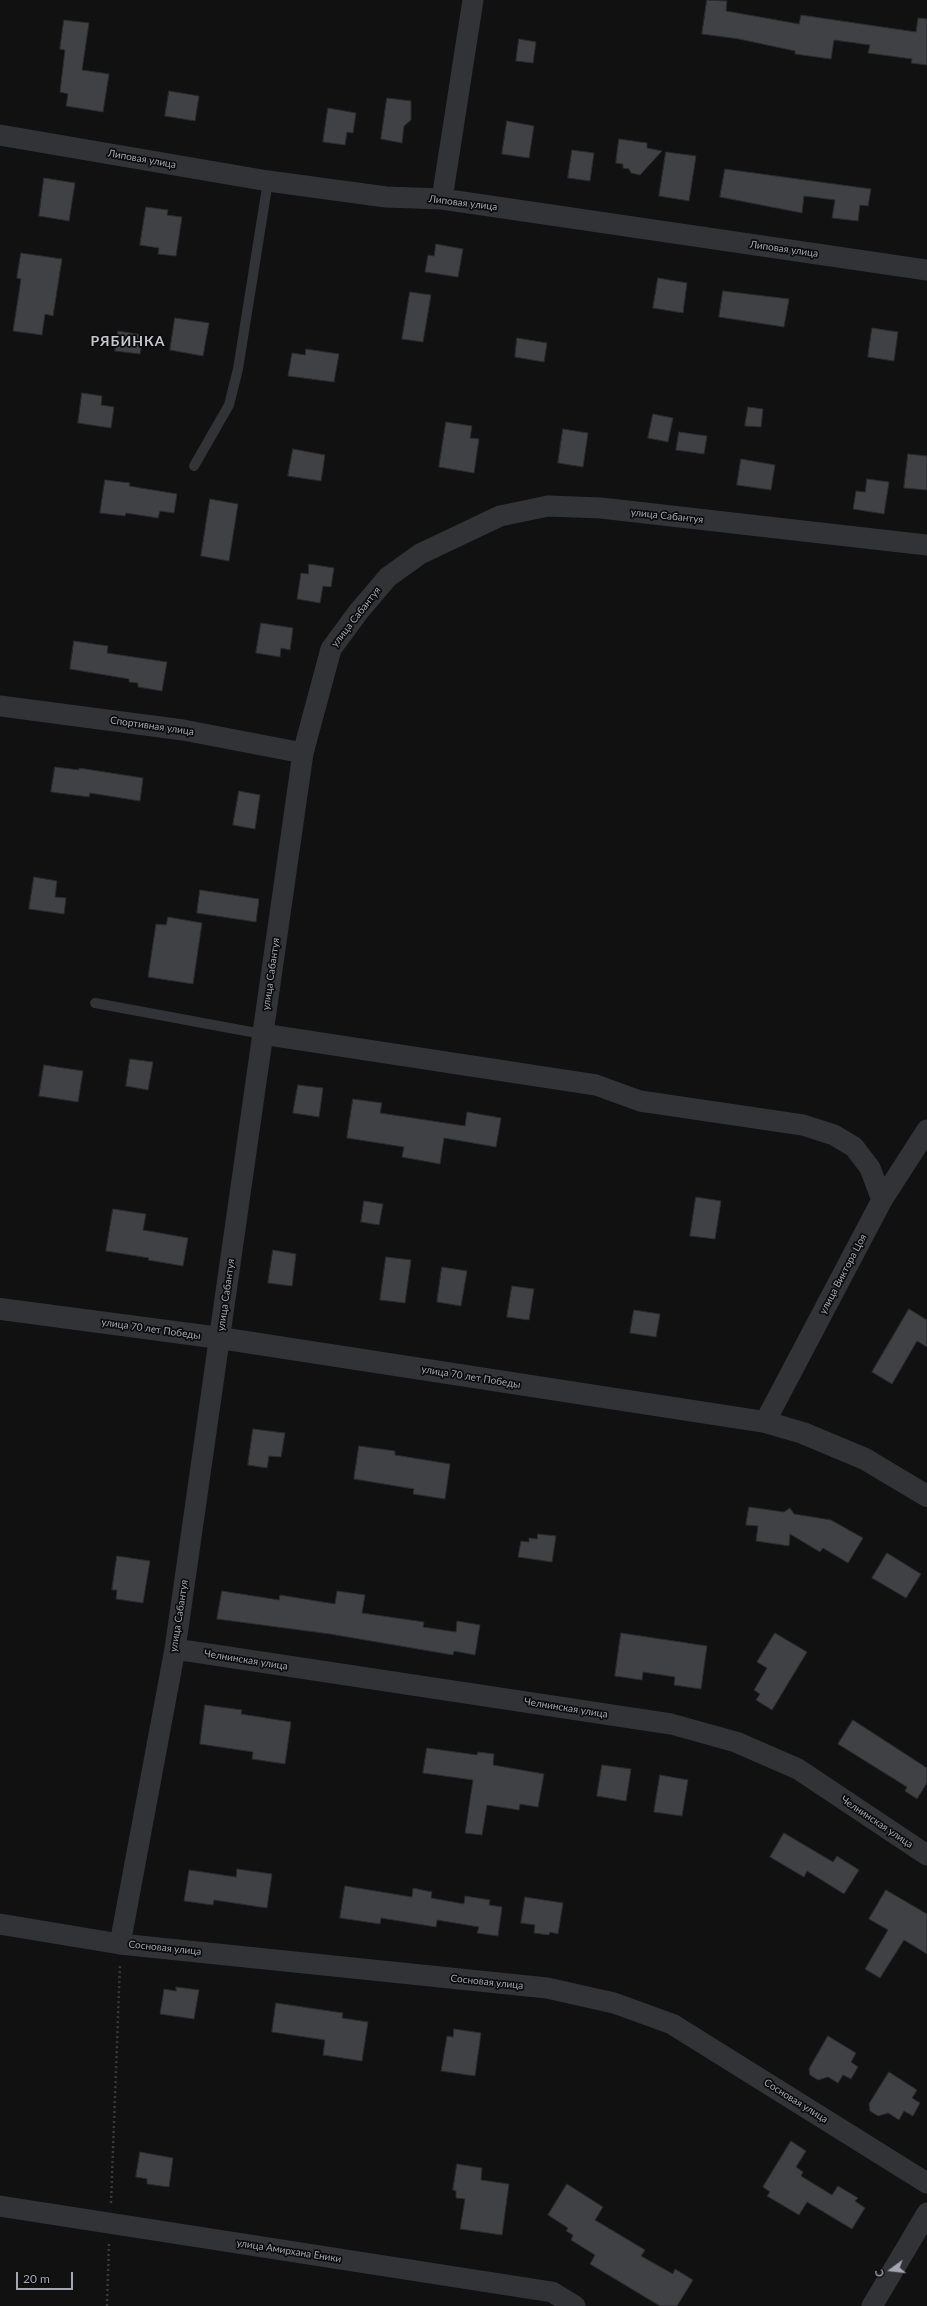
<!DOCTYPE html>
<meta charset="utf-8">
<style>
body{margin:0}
#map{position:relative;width:927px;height:2306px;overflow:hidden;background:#111112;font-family:Lato,sans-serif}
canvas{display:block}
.north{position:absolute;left:871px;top:2250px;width:40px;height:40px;-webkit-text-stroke:3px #0c0c0d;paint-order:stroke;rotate:255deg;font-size:11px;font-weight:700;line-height:16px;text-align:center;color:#a3a7b2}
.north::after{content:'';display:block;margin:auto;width:14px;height:18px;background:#a3a7b2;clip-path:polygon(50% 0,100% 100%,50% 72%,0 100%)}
.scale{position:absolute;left:16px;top:2272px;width:57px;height:18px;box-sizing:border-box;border:2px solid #a3a7b2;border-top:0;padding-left:5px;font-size:12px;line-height:14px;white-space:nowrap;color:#a3a7b2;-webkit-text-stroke:3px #0c0c0d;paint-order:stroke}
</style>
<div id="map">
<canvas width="927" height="2306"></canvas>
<div class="north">С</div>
<div class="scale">20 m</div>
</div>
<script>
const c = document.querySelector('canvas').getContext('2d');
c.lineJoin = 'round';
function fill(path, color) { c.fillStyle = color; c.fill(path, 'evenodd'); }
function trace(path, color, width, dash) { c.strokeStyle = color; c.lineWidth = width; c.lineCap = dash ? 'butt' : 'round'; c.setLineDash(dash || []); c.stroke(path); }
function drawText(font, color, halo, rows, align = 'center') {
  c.font = font + ' Lato,sans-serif'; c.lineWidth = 3.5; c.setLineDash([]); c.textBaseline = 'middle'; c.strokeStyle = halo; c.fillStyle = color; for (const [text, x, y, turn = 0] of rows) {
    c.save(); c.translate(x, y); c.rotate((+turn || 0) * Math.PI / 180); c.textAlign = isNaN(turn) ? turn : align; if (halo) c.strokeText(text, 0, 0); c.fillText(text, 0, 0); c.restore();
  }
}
const building = new Path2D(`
 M707 0 727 1 726 11 799 24 801 15 916 32 918 18 927 19V65L911 63 912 59 868 53 870 45 834 40 831 59 795 54V51L739 39 702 34Z
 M64 20 89 23 82 70 109 74 103 112 66 106 68 94 60 92 65 50 60 49Z
 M519 39 536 42 533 63 516 61Z
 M169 91 199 96 195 121 165 116Z
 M387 98 411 101V120L404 126 402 143 381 139Z
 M328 108 356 113 353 133 347 132 345 145 323 142Z
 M507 121 534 126 529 158 502 154Z
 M619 139 647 143V148L662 151 640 175 631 173 629 169 623 168V164L616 163Z
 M572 150 594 153 590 181 568 178Z
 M666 152 696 156 689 201 659 196Z
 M725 169 871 189 868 206 860 205 858 221 832 218 835 200 804 196 802 213 720 197Z
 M44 178 75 183 69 221 39 216Z
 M146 207 168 210 167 215 182 217 176 256 158 254 159 248 140 245Z
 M436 244 463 249 458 277 425 272 428 255 434 256Z
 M21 253 62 259 53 316 45 314 42 335 13 331 21 279 17 278Z
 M658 278 687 283 683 313 653 308Z
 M723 291 789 299 784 327 719 317Z
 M410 292 431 295 423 342 402 339Z
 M175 318 209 323 203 356 170 350Z
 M872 328 898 332 894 361 868 357Z
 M118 331 143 335 140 354 115 351Z
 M517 338 547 343 544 362 515 357Z
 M306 349 339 354 334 382 288 376 292 353 305 355Z
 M82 393 102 396 101 405 114 407 111 428 78 423Z
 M748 407 763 409 761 427 745 426Z
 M653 414 673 418 668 442 648 438Z
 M446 422 472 426 470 438 479 439 474 473 439 467Z
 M563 429 588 433 583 467 558 463Z
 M679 432 707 436 704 454 676 450Z
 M293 449 325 455 321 481 288 476Z
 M908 454 927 456V490L904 488Z
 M741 459 775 465 771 490 737 485Z
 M867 479 889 482 884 514 853 509 856 491 865 492Z
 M105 480 130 483 129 486 177 494 174 513 160 511 158 518 126 513 125 516 100 513Z
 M210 499 238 504 229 561 201 556Z
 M309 564 334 568 331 587 323 586 320 603 297 599 301 573 308 574Z
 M261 623 293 628 290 650 281 648 280 657 256 653Z
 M74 641 108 646 107 653 167 662 162 691 138 687V683L129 682V679L70 669Z
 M55 767 79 770V768L143 778 140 801 90 793 89 797 51 792Z
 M239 791 260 795 255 829 233 825Z
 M34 877 57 881 55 897 66 898 64 914 29 909Z
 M200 890 259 899 256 922 197 913Z
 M168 917 202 923 193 984 148 977 156 924 166 925Z
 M130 1059 153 1062 148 1090 126 1086Z
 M44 1065 83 1071 78 1102 39 1096Z
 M298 1085 323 1088 319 1117 293 1113Z
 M353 1099 382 1103 380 1113 465 1126 467 1112 501 1118 496 1147 444 1138 440 1164 402 1157 404 1147 347 1138Z
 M696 1197 721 1201 715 1239 690 1236Z
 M364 1201 383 1204 379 1225 361 1222Z
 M113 1209 146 1214 143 1230 188 1238 183 1266 148 1260 149 1258 106 1251Z
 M273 1250 296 1254 292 1286 268 1283Z
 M386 1257 411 1260 405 1303 380 1300Z
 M442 1267 467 1271 461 1306 437 1302Z
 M512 1286 534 1289 529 1320 507 1317Z
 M909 1309 927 1320V1347L917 1341 892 1384 872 1372Z
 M634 1310 660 1314 656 1337 630 1333Z
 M253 1429 285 1433 281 1457 269 1456 267 1468 248 1465Z
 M359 1446 395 1451V1455L450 1464 445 1499 413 1494 414 1489 354 1479Z
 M749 1507 784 1512 790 1508 794 1514 831 1520 863 1538 848 1563 823 1548 820 1552 790 1534 789 1546 756 1541 758 1526 746 1525Z
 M538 1534 556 1536 552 1562 518 1557 521 1541 529 1542V1538L537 1539Z
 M887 1553 921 1574 906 1598 872 1578Z
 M117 1556 150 1561 143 1603 116 1599 117 1590H112Z
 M222 1591 279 1600 280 1595 335 1604 337 1591 365 1595 362 1613 424 1622 423 1627 456 1632 457 1621 480 1625 475 1655 454 1651 453 1655 330 1634 217 1619Z
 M621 1633 707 1646 701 1689 674 1685 675 1677 643 1672 642 1680 615 1676Z
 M775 1633 807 1652 772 1710 756 1700 760 1694 754 1690 767 1668 757 1662Z
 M205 1705 242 1710 241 1714 291 1722 285 1764 252 1759 253 1752 200 1744Z
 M853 1720 927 1768V1783L917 1799 905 1791 907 1787 838 1744Z
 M427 1748 477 1755 478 1752 494 1754 493 1765 544 1774 538 1807 520 1804 519 1810 487 1805 482 1835 465 1833 473 1780 423 1773Z
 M602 1765 631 1769 626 1801 597 1796Z
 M660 1775 688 1780 682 1816 654 1812Z
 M784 1833 833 1862 837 1856 859 1870 844 1894 807 1871 804 1877 770 1857Z
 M237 1869 272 1874 267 1908 214 1900 213 1905 184 1901 189 1870 236 1877Z
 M345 1886 412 1897 413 1888 432 1892 431 1898 464 1904 465 1896 490 1900 489 1905 502 1907 498 1936 477 1933 479 1927 437 1920 436 1927 381 1918 380 1924 340 1918Z
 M886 1890 927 1914V1954L904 1940 880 1978 865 1969 888 1930 869 1919Z
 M525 1897 563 1903 558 1934 550 1932 549 1935 534 1933 535 1925 521 1923Z
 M176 1987 199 1990 194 2019 160 2014 164 1989 176 1991Z
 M276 2003 343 2013 342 2018 368 2022 362 2061 323 2055 325 2040 272 2032Z
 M454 2029 481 2033 475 2076 441 2071 447 2036 453 2037Z
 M828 2036 856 2053 851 2062 858 2067 851 2079 843 2075 838 2083 828 2077 818 2080 810 2075 809 2069Z
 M889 2072 917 2090 912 2098 920 2103 913 2116 904 2111 899 2120 888 2113 878 2116 870 2111 869 2104Z
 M791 2141 806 2151 796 2167 803 2172 801 2176 832 2195 838 2186 858 2198 855 2201 865 2208 852 2229 807 2202 799 2215 767 2196 770 2192 763 2187Z
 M140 2152 173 2158 169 2187 147 2184V2179L136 2177Z
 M457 2164 482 2168 481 2180 509 2184 502 2235 460 2229 465 2199 456 2198V2191L453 2190Z
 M567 2184 603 2207 595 2220 645 2250 641 2256 673 2274 675 2269 693 2280 677 2306H660L590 2264 595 2255 571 2240 573 2235 566 2231 568 2228 548 2215Z`);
fill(building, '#404145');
trace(building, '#2b2b2e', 1);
trace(new Path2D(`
 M111 2203 120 1964
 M107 2306 109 2242`), '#383a3e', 2.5, [2, 3]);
trace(new Path2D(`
 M194 466 229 405 238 369 268 181
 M95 1003 262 1034`), '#323337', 10);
trace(new Path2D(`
 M0 135 268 181 386 197 442 199 927 270
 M442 199 473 0
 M0 706 183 730 303 753
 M262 1034 596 1085 640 1101 803 1125 834 1135 854 1147 870 1168 882 1200
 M765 1422 882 1200 927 1130
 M175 1649 671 1724 736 1742 798 1769 927 1855
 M0 1924 120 1944 547 1988 614 2003 672 2024 927 2183
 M120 1944 175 1649 303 753 331 649 359 611 388 577 420 554 500 516 548 506 601 508 927 545
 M0 2206 552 2292 575 2306
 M872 2306 927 2213`), '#323337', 21);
trace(new Path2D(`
 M0 1309 220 1338 765 1422 803 1433 865 1459 927 1496`), '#323337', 22);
drawText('10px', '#a3a7b2', '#0c0c0d', [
 ["Липовая улица",142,159,10],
 ["Липовая улица",463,203,7],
 ["Липовая улица",784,249,8],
 ["улица Сабантуя",667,516,6],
 ["улица Сабантуя",356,617,-52],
 ["Спортивная улица",152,726,8],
 ["улица Сабантуя",271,974,-82],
 ["улица Виктора Цоя",843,1274,-62],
 ["улица Сабантуя",226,1295,-82],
 ["улица 70 лет Победы",151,1329,8],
 ["улица 70 лет Победы",471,1377,9],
 ["улица Сабантуя",179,1616,-81],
 ["Челнинская улица",246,1660,9],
 ["Челнинская улица",566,1708,9],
 ["Челнинская улица",877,1822,34],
 ["Сосновая улица",165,1948,6],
 ["Сосновая улица",487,1982,6],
 ["Сосновая улица",796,2101,32],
 ["улица Амирхана Еники",289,2251,9]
]);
c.letterSpacing = '1px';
drawText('bold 14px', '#c4c6ce', '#0c0c0d', [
 ["РЯБИНКА",128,341]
]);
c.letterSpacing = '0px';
</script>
